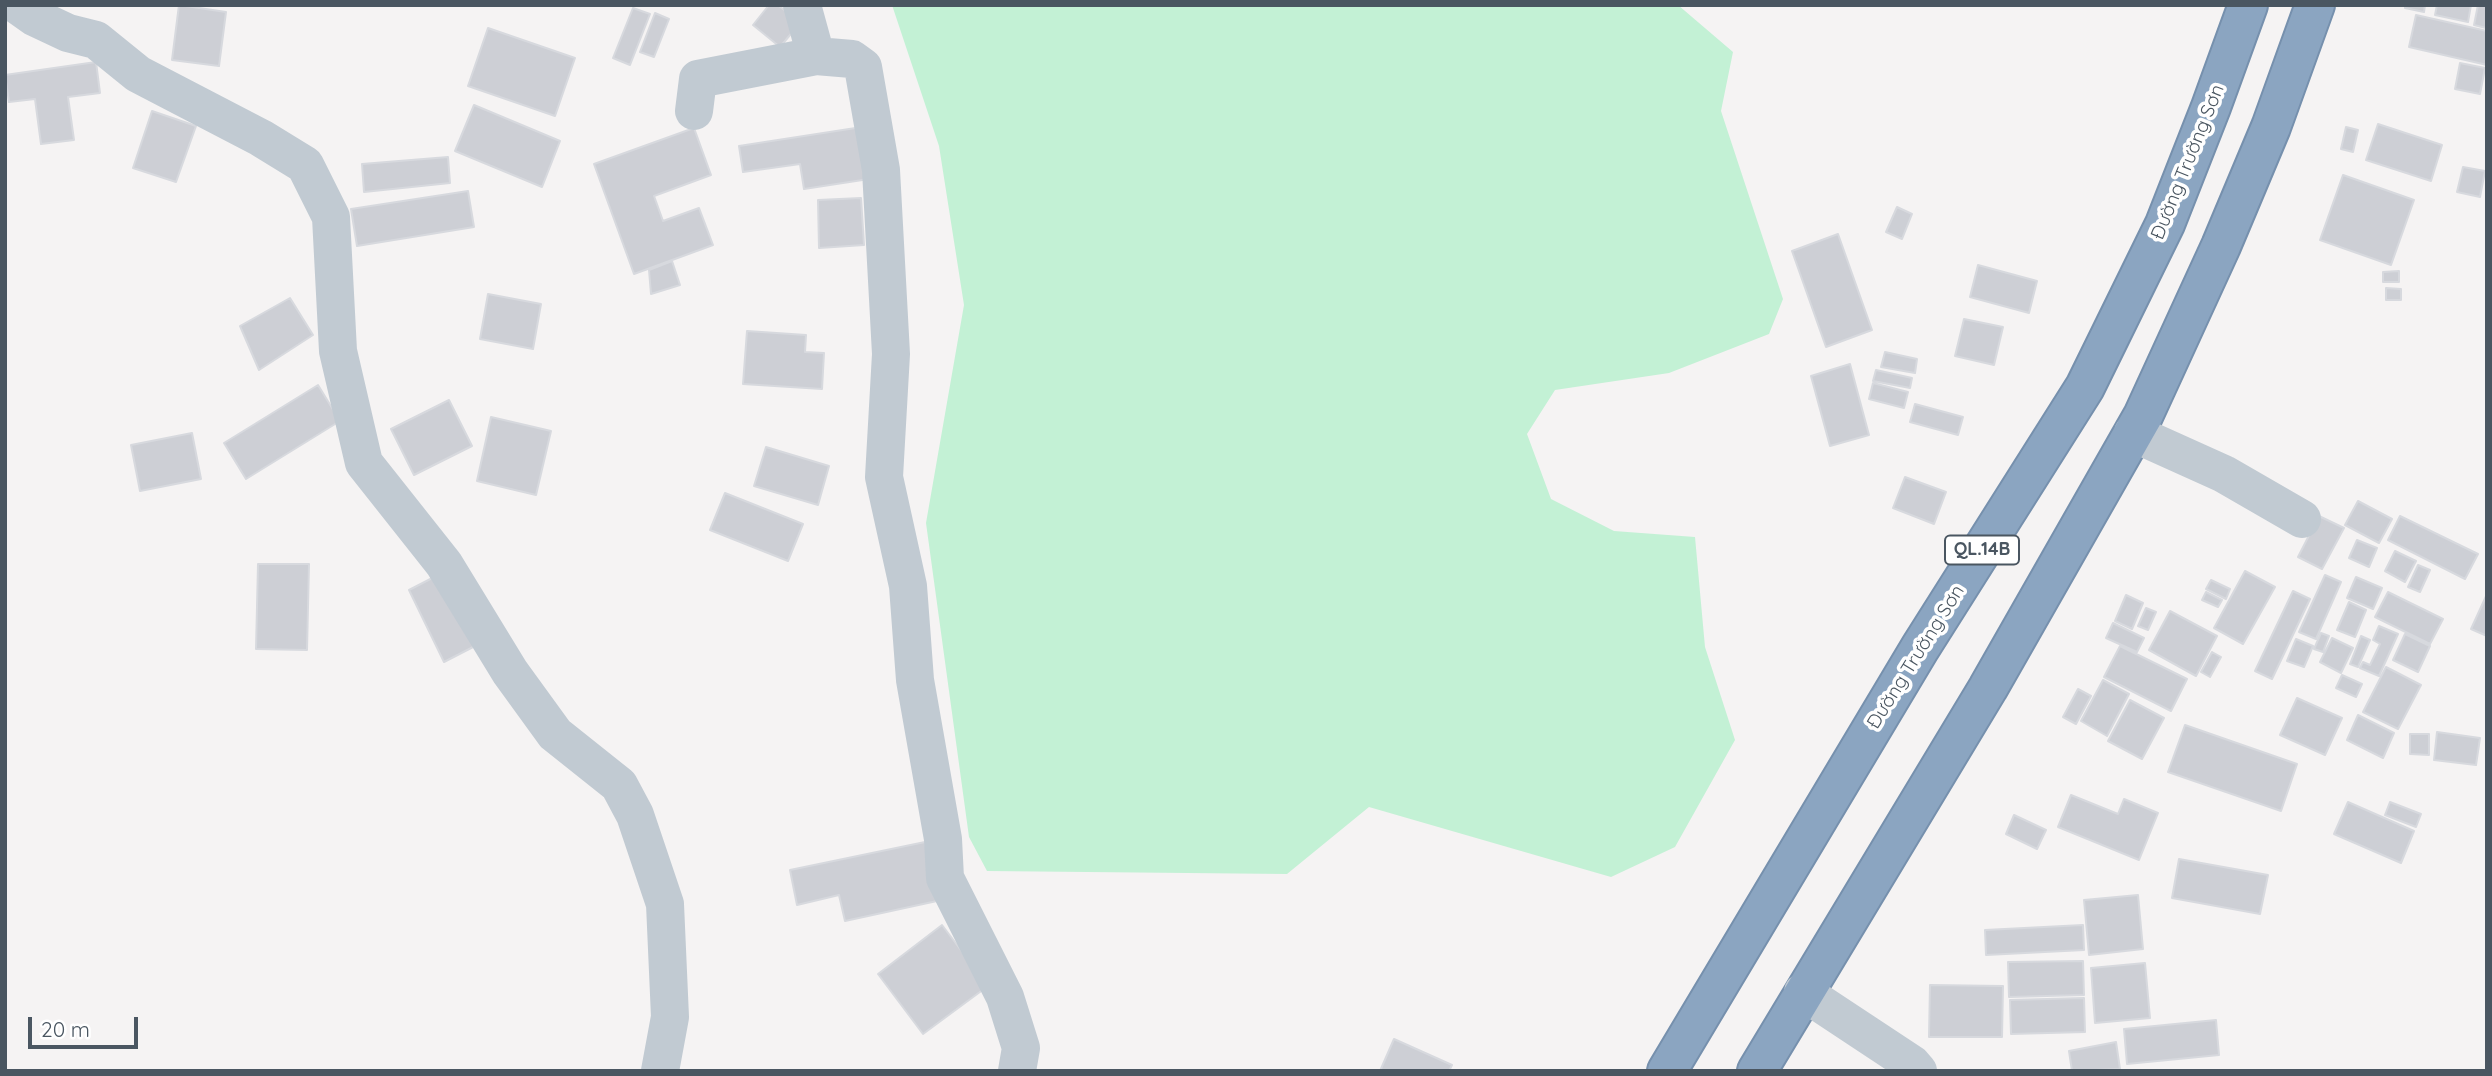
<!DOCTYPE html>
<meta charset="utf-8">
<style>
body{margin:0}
#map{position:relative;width:2492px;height:1076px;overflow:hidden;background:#f5f3f3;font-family:Quicksand,sans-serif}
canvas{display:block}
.frame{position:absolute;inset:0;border:7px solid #4a5661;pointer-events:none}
.scale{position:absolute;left:28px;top:1017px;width:110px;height:32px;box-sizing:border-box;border:4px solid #4a5661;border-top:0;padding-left:9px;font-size:21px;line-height:24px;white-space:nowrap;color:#4a5661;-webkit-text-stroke:5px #fff;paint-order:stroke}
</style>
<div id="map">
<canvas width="2492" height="1076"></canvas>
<div class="frame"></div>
<div class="scale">20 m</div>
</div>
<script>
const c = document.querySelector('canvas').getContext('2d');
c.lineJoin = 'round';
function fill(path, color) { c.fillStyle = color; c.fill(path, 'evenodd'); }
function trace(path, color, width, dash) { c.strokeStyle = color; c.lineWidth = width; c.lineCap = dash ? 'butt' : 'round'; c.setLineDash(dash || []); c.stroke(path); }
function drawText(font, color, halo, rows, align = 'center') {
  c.font = font + ' Quicksand,sans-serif'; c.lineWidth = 7; c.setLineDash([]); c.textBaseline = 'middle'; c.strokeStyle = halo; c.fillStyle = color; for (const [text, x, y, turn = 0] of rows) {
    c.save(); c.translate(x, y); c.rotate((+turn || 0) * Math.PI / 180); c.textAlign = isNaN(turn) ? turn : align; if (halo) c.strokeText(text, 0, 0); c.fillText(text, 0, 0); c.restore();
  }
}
fill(new Path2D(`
 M892 5H1678L1733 52 1721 111 1783 299 1769 334 1669 373 1555 390 1527 434 1551 499 1614 531 1695 537 1705 647 1735 740 1675 847 1611 877 1369 807 1287 874 987 871 969 837 926 523 964 305 939 146Z`), '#c3f1d5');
const building = new Path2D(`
 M179 5 226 12 219 66 172 60Z
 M769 5H778L800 23 780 47 753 25Z
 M2405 5H2425L2424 12 2405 8Z
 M2437 5H2471L2468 22 2435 15Z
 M2478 5H2487L2486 28 2474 25Z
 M633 8 650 14 630 65 613 58Z
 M655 13 669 19 654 57 640 52Z
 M2416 15 2487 31V65L2409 47Z
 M488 28 575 58 555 116 468 86Z
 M96 62 100 93 68 97 74 140 41 144 35 99 9 102 5 75Z
 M2460 63 2485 68 2480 94 2455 89Z
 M474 105 560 141 542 187 455 151Z
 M152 111 196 126 176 182 133 168Z
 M2378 124 2442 145 2431 181 2366 160Z
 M862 127 869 179 804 189 800 164 743 172 739 146Z
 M2346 127 2358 130 2353 152 2341 149Z
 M694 128 711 175 654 196 663 221 699 208 713 245 634 274 594 164Z
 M448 157 450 183 364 192 362 164Z
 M2463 167 2485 171 2480 197 2457 192Z
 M2343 175 2414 200 2391 265 2320 240Z
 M468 191 474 227 357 246 351 209Z
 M861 198 864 245 819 248 818 200Z
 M1897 207 1912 214 1902 239 1886 232Z
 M1838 234 1872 330 1826 347 1792 251Z
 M672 261 680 285 651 294 649 270Z
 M1978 265 2037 281 2029 313 1970 297Z
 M2399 271V282H2383V272Z
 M2386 288 2401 289V300H2386Z
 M488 294 541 304 533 349 480 339Z
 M290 298 313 335 259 370 240 326Z
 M1964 319 2003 327 1994 365 1955 356Z
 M747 331 806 335 805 352 824 353 822 389 743 384Z
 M1885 352 1917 359 1915 373 1881 367Z
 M1850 364 1869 435 1830 446 1811 376Z
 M1876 370 1912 378 1910 388 1873 381Z
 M1873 383 1908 392 1904 408 1869 399Z
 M318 385 340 421 246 479 224 443Z
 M449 400 472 446 414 475 391 429Z
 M1915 404 1963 417 1958 435 1910 422Z
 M491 417 551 431 536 495 477 481Z
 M192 433 201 479 140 491 131 445Z
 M766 447 829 466 818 505 754 486Z
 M1905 477 1946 492 1934 524 1893 508Z
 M725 493 803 524 788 561 710 530Z
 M2358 501 2392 519 2379 543 2345 525Z
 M2319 516 2344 528 2322 569 2298 557Z
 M2400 516 2478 554 2465 579 2388 540Z
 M2357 540 2377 548 2369 567 2349 558Z
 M2395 551 2416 561 2405 582 2385 571Z
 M258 564H309L307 650 256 649Z
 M2418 565 2430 570 2420 592 2408 587Z
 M2245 571 2275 587 2243 644 2214 628Z
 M442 573 477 645 444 662 409 590Z
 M2325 575 2341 582 2316 639 2299 632Z
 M2356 577 2382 588 2373 609 2347 598Z
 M2211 580 2230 589 2226 599 2206 589Z
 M2293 591 2310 599 2272 679 2255 671Z
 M2206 592 2222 600 2218 607 2202 600Z
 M2388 592 2443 619 2430 644 2375 617Z
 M2487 594V636L2471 629Z
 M2126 595 2143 603 2132 629 2115 621Z
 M2349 602 2366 610 2355 637 2337 630Z
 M2146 608 2156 612 2148 630 2138 626Z
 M2170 611 2217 636 2196 676 2149 650Z
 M2113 623 2144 638 2137 652 2106 638Z
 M2379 626 2398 634 2379 676 2360 668 2363 662 2370 665 2380 644 2373 640Z
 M2321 633 2329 636 2323 652 2314 649Z
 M2405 634 2430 646 2418 672 2393 660Z
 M2361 636 2370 640 2358 667 2350 664Z
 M2332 638 2353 648 2341 673 2320 662Z
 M2296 639 2313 646 2304 667 2287 661Z
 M2120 646 2187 679 2171 711 2104 677Z
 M2212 652 2221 657 2210 677 2201 672Z
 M2386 667 2421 685 2398 729 2363 712Z
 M2342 675 2362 684 2356 697 2336 688Z
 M2103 680 2129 694 2107 736 2081 721Z
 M2078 689 2091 696 2076 724 2063 717Z
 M2297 698 2342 718 2325 755 2280 735Z
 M2130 700 2164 718 2142 759 2108 741Z
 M2358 715 2394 733 2383 758 2347 740Z
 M2185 725 2297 764 2281 811 2168 772Z
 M2437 732 2480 738 2476 765 2434 760Z
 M2410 734H2429V755L2410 754Z
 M2071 795 2118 814 2124 799 2158 813 2139 860 2058 827Z
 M2348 802 2414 831 2401 863 2334 834Z
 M2390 802 2421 814 2416 827 2385 815Z
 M2014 815 2046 830 2037 849 2006 834Z
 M925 842 937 901 845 921 839 895 797 905 790 870Z
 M2179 859 2268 875 2260 914 2172 898Z
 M2138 895 2143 949 2089 955 2084 900Z
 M942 925 988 986 923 1034 878 974Z
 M2083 925 2084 950 1986 955 1985 930Z
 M2083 961 2084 995 2009 997 2008 962Z
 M2145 963 2150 1018 2095 1023 2091 968Z
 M1930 985 2003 986 2002 1037H1929Z
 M2084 998 2085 1032 2011 1034 2010 1000Z
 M2216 1020 2219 1055 2127 1064 2124 1029Z
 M1394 1039 1452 1065 1449 1071H1380Z
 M2116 1042 2120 1069 2072 1071 2069 1051Z`);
fill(building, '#cdcfd5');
trace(building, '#d7d9de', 2);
const highway = new Path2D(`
 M1667 1071 1920 648 2085 387 2165 224 2211 107 2248 5
 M1757 1071 1988 688 2143 416 2221 246 2271 127 2315 5`);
trace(highway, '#7690ad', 42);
trace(new Path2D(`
 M17 5 34 17 68 33 96 40 138 74 261 138 305 165 331 217 338 351 364 463 444 564 510 672 555 734 619 785 635 815 665 904 670 1017 660 1071
 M816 56 852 59 863 67 881 170 891 354 884 477 908 586 915 680 943 839 945 878 1005 997 1021 1048 1017 1071
 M694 111 698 79 816 56 802 5
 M2133 433 2224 474 2302 519
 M1803 992 1912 1064 1918 1071`), '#c1cad2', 38);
trace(highway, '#8ba5c1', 38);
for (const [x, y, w] of [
 [1982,550,74]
]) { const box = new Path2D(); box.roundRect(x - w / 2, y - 14.5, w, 29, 5); c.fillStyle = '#fff'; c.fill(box); trace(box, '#4a5661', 2); }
drawText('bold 18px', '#4a5661', null, [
 ["QL.14B",1982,550]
]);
drawText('19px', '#4a5661', '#fff', [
 ["Đường Trường Sơn",2188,162,-68],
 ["Đường Trường Sơn",1916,657,-58]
]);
</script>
